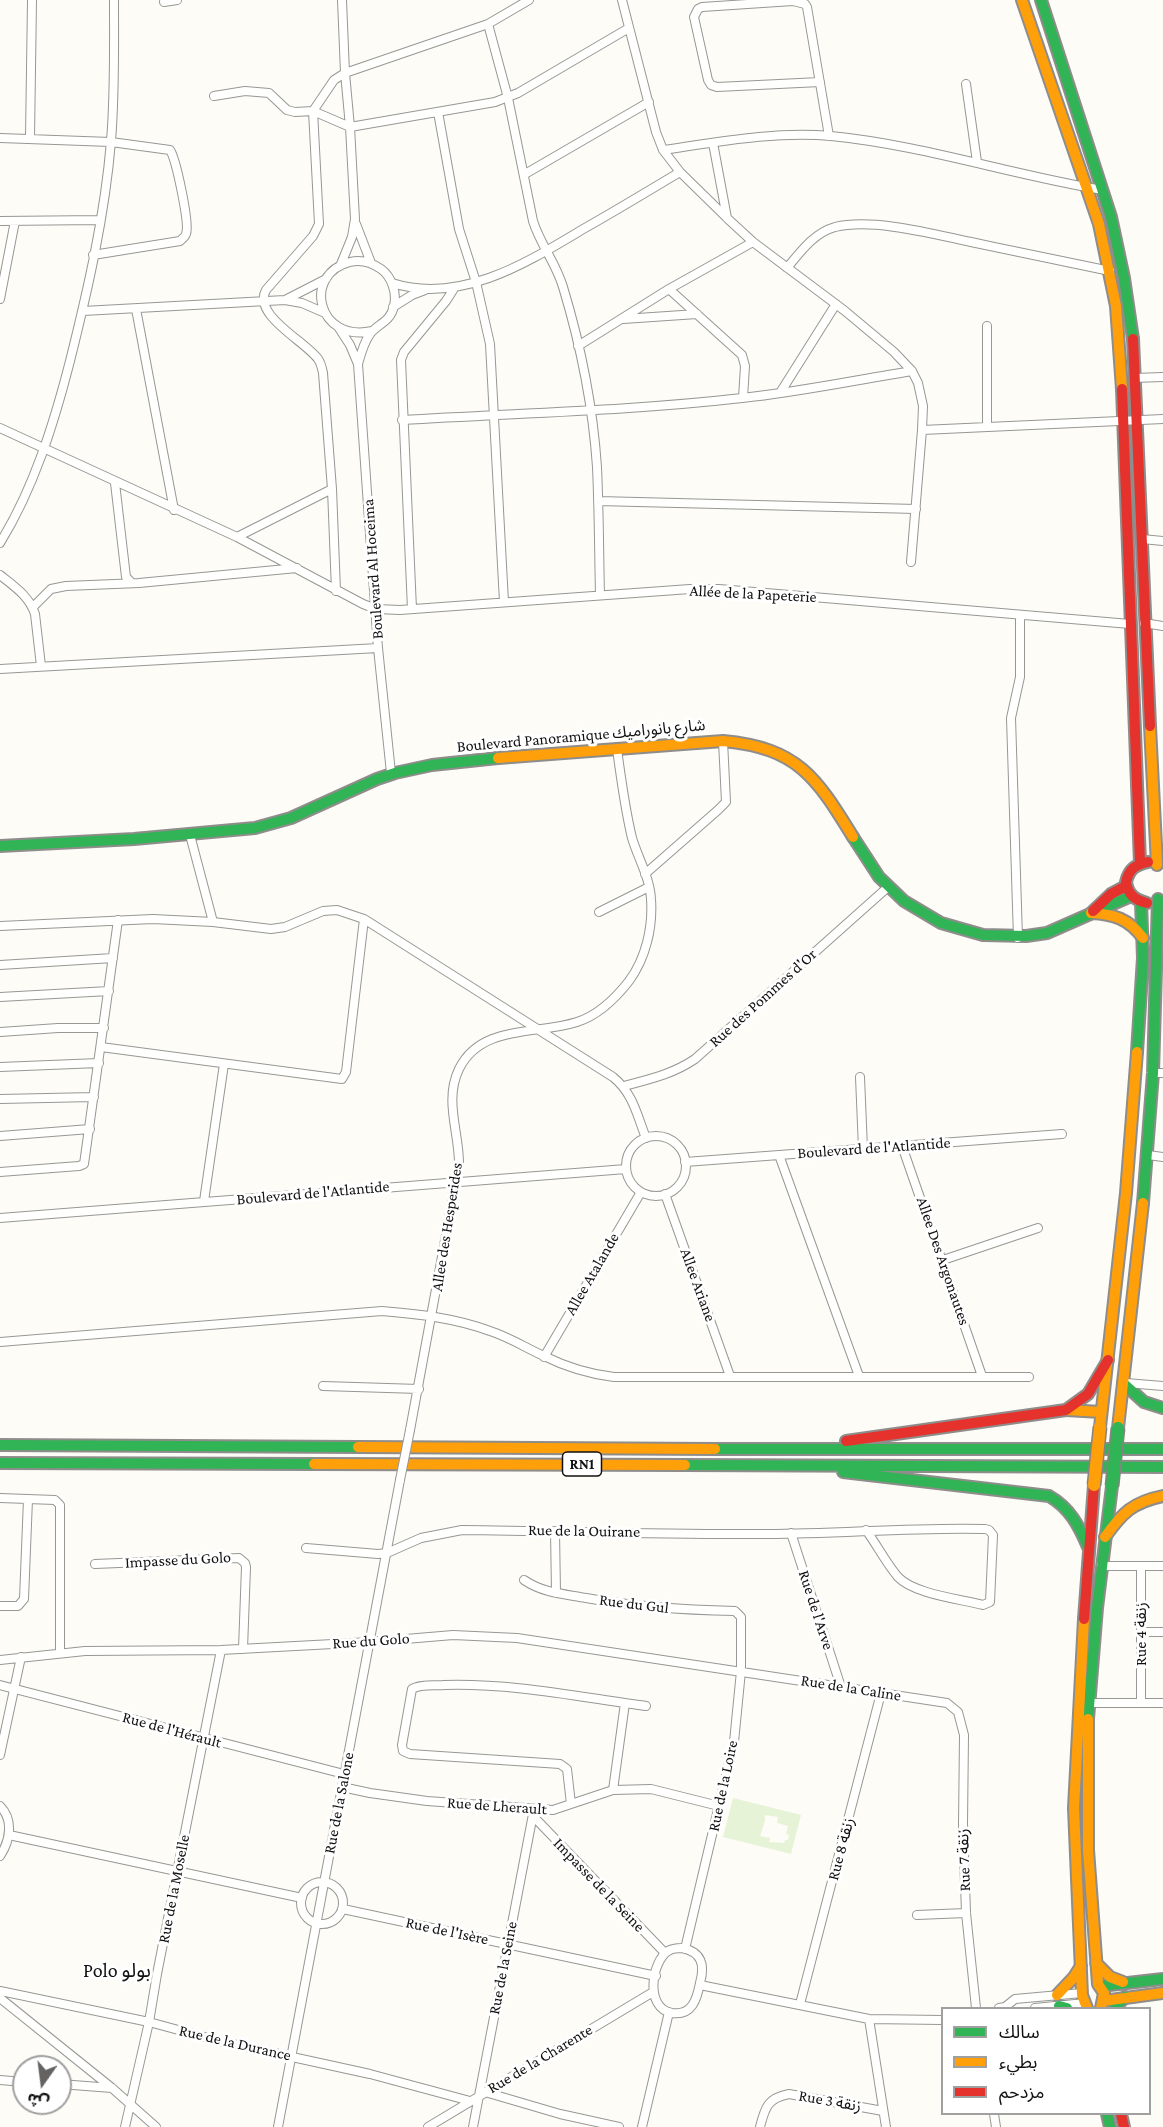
<!DOCTYPE html>
<meta charset="utf-8">
<style>
body{margin:0}
#map{position:relative;width:1163px;height:2127px;overflow:hidden;background:#fdfcf7;font-family:"Crimson Pro","Noto Sans Arabic",serif}
canvas{display:block}
.legend{position:absolute;left:941px;top:2007px;width:210px;height:108px;box-sizing:border-box;background:#fff;border:2px solid #a0a0a0;margin:0;padding:8px 10px;list-style:none;font-size:18px;color:#111}
.legend li{display:flex;align-items:center;gap:12px;height:30px}
.legend b{width:30px;border:2px solid #a0a0a0}
.north{position:absolute;left:12px;top:2055px;width:60px;height:60px;box-sizing:border-box;background:#fff;border:2px solid #a0a0a0;border-radius:50%;rotate:194deg;font-size:16px;font-weight:700;line-height:24px;text-align:center;color:#111}
.north::after{content:'';display:block;margin:auto;width:21px;height:27px;background:#646362;clip-path:polygon(50% 0,100% 100%,50% 72%,0 100%)}
</style>
<div id="map">
<canvas width="1163" height="2127"></canvas>
<ul class="legend">
<li><b style="height:8px;background:#30b455"></b>سالك</li>
<li><b style="height:8px;background:#ff9f0a"></b>بطيء</li>
<li><b style="height:8px;background:#e5322d"></b>مزدحم</li>
</ul>
<div class="north">ش</div>
</div>
<script>
const c = document.querySelector('canvas').getContext('2d');
c.lineJoin = 'round';
function fill(path, color) { c.fillStyle = color; c.fill(path, 'evenodd'); }
function trace(path, color, width, dash) { c.strokeStyle = color; c.lineWidth = width; c.lineCap = dash ? 'butt' : 'round'; c.setLineDash(dash || []); c.stroke(path); }
function drawText(font, color, halo, rows, align = 'center') {
  c.font = font + ' "Crimson Pro","Noto Sans Arabic",serif'; c.lineWidth = 6; c.setLineDash([]); c.textBaseline = 'middle'; c.strokeStyle = halo; c.fillStyle = color; for (const [text, x, y, turn = 0] of rows) {
    c.save(); c.translate(x, y); c.rotate((+turn || 0) * Math.PI / 180); c.textAlign = isNaN(turn) ? turn : align; if (halo) c.strokeText(text, 0, 0); c.fillText(text, 0, 0); c.restore();
  }
}
fill(new Path2D(`
 M733 1798 801 1815 791 1854 723 1837ZM765 1815 778 1817 777 1823 788 1826 786 1834 789 1835 788 1840H785L784 1843 769 1842 770 1838 760 1836 765 1821Z`), '#e7f3d7');
const street = new Path2D(`
 M622 0 656 132 663 150 680 172 728 219 753 242 845 311 894 352 912 371 918 383 923 406 922 430 911 562
 M164 2 177 0
 M488 24 508 98 533 221C540 244 556 263 563 287 580 343 593 408 597 467 599 510 599 553 600 595
 M820 82 717 87 711 85 708 80 694 17 698 9 702 7 793 1 805 4 807 7 829 136
 M966 84 977 162
 M214 96 245 91 269 93 287 110 295 112 313 111 350 127 495 102 518 93 629 28
 M438 112 459 229 476 282 490 344 504 602
 M0 138 111 142 170 150C176 159 190 224 186 234 185 237 182 239 180 241L93 255
 M30 138 32 0
 M713 143 727 218
 M663 150C718 142 775 131 831 136 923 145 1012 175 1103 190
 M525 174 649 102
 M0 221 100 220
 M356 224 371 263
 M341 264 352 237 355 219 350 127 345 73 342 0
 M787 268C801 251 814 233 835 227 873 218 933 234 971 242 1017 252 1063 261 1110 271
 M392 283C461 305 528 262 585 228 617 210 648 191 680 172
 M669 289 742 355 745 366 743 398
 M0 299 15 221
 M285 300 326 279
 M393 307 412 295 425 290
 M136 309 174 510
 M83 311 285 300 302 303 325 313
 M623 319 697 314
 M339 328 350 345 358 364 378 648 391 773
 M578 346 669 289 753 242
 M358 364C361 353 364 342 370 334 378 323 390 323 394 306 397 293 392 277 381 269 371 262 361 259 350 262 302 274 317 343 372 331
 M1134 378 1163 377
 M780 393 836 304
 M402 420C515 413 629 411 742 398 799 392 856 380 912 371
 M987 427V326
 M0 428 237 537 363 604 376 609 400 610 690 589H719L1130 624
 M922 430 1163 419
 M115 483 126 577 131 582
 M598 501 916 509
 M237 537 332 489
 M1142 539 1163 541
 M0 543C34 488 54 423 70 361 88 289 105 215 111 141 115 94 114 47 114 0
 M0 575C15 587 29 596 35 614L41 666
 M336 591 332 489 323 373C322 368 321 363 318 359 305 341 252 315 266 290L313 236 319 224 313 111 334 80 345 73 488 24 529 0
 M33 607 51 589 66 586 139 583 297 568
 M412 609 401 360 404 352 446 301 455 287
 M1144 623 1163 626
 M0 669 378 648
 M190 835 213 922
 M645 874 718 810 726 802 723 741
 M599 912 649 887
 M0 926 153 919 213 922 271 929 285 927 323 911 337 910 364 919 613 1077C633 1093 637 1115 646 1138
 M1018 938 1011 718 1020 677V615
 M0 965 113 958
 M0 997 109 991
 M0 1032 58 1028H104
 M101 1047 342 1079 346 1072 364 919
 M0 1067 99 1063
 M1153 1073H1163
 M860 1077 863 1149
 M624 1086C650 1079 673 1074 695 1059L888 887
 M0 1099 94 1097
 M0 1136 90 1129
 M626 1166a30 30 0 1 1 60 0a30 30 0 1 1-60 0Z
 M902 1146 982 1376
 M779 1155 859 1376
 M1148 1155 1163 1157
 M685 1162 1062 1134
 M0 1172 79 1166 84 1164 118 920
 M665 1194 730 1376
 M204 1201 224 1064
 M0 1218 626 1169
 M943 1260 1038 1228
 M0 1342 382 1311C418 1314 455 1318 490 1331 509 1337 526 1348 544 1356 566 1367 589 1374 614 1377H1029
 M544 1357 641 1192
 M1126 1383 1163 1386
 M323 1386 419 1389
 M410 1430 456 1181C457 1175 458 1169 459 1163 459 1132 444 1100 459 1069 481 1024 537 1035 577 1022 599 1015 615 999 629 981 646 958 653 927 651 899 650 878 638 858 632 838 625 809 621 779 617 749
 M0 1498 55 1500 60 1505V1653
 M555 1531 556 1593
 M791 1533 841 1687
 M306 1548 378 1554 387 1553 421 1538 462 1530C564 1531 665 1535 767 1534 840 1534 912 1527 985 1529L989 1530 993 1535 990 1602 983 1605C960 1599 914 1594 898 1577 886 1563 877 1545 866 1530
 M95 1564 239 1558 245 1563 246 1567 243 1649
 M1101 1566H1163
 M524 1580C543 1593 564 1594 586 1598 636 1607 684 1610 735 1611L741 1617V1671L734 1742 685 1949
 M0 1606H18L24 1599 28 1499
 M1141 1632H1163
 M0 1660 85 1651 221 1650 370 1642 453 1635 517 1638 947 1703 958 1712 964 1735 963 1824 966 1913 976 2008
 M0 1685 344 1774
 M1141 1702V1566
 M1090 1703H1163
 M0 1755 21 1657
 M342 1787 370 1793 427 1801 553 1810 613 1790 651 1789 719 1806
 M613 1790 625 1703
 M571 1804 567 1769 560 1764 410 1754 403 1751 402 1745 412 1689C420 1684 434 1686 444 1685 512 1683 579 1697 646 1706
 M0 1806C14 1820 10 1841 0 1856
 M533 1816 665 1953
 M9 1835 302 1898
 M301 1903a21 21 0 1 1 42 0a21 21 0 1 1-42 0Z
 M343 1909 656 1976
 M917 1915 966 1913
 M682 1948C702 1952 705 1965 700 1983 697 1999 692 2016 672 2013 644 2008 652 1961 668 1951 673 1948 677 1948 682 1948Z
 M700 1985 869 2019 942 2020
 M0 1991 149 2022 219 2041 370 2074 470 2101
 M0 1998 112 2088 156 2127
 M800 2004 881 1693
 M999 2008 1005 2007 1015 1999 1082 1993
 M1035 2008 1085 2003
 M869 2019 886 2127
 M0 2080 24 2082
 M60 2084 112 2088
 M485 2092 560 2114 619 2127
 M994 2114 996 2127
 M125 2127 149 2022 157 1974 221 1650
 M278 2127 400 1480
 M428 2127 653 1992
 M473 2127 534 1809
 M642 2127 669 2012
 M760 2127C765 2107 768 2098 789 2094L883 2111`);
const fast = new Path2D(`
 M1041 0 1111 217 1124 278 1133 339
 M853 837 879 877 904 901 941 923 983 935 1026 936 1047 933 1131 896
 M0 846 134 839 255 828 291 818 377 779 395 773 432 765 498 758
 M1137 1052 1143 958 1141 902
 M1143 1203 1153 1073 1158 899
 M1123 1383 1144 1402 1163 1408
 M0 1445 358 1447
 M715 1449H1163
 M0 1463 314 1464
 M685 1465 1163 1467
 M843 1472 1049 1496C1070 1508 1079 1526 1088 1547
 M1088 1719 1097 1608 1112 1486
 M1101 1986 1163 1979
 M1059 2006 1067 2008
 M1115 2008 1125 1997
 M1107 2114 1110 2127`);
const slow = new Path2D(`
 M1022 0 1099 224 1116 306 1122 389
 M1150 726 1157 865
 M498 758 723 741C798 748 816 777 853 837
 M1091 913C1114 914 1129 919 1143 938
 M1066 1410 1101 1412
 M1100 1427 1126 1193 1137 1052
 M1118 1428 1143 1203
 M358 1447 715 1449
 M314 1464 685 1465
 M1105 1537C1122 1513 1133 1502 1163 1496
 M1084 1619 1074 1808 1082 1995 1087 2008
 M1088 1719V1850L1098 1984 1104 1993 1101 2008
 M1096 1963 1110 1977 1123 1982
 M1057 1995 1074 1977 1081 1966
 M1103 2001 1163 1993`);
const jam = new Path2D(`
 M1133 339 1150 726
 M1122 389 1140 863
 M1147 903C1135 900 1128 895 1126 882 1129 869 1135 865 1148 862
 M1093 911 1111 894 1126 886
 M846 1441 1066 1410 1088 1394 1108 1360
 M1084 1619 1094 1485
 M1121 2114 1124 2127`);
trace(street, '#979795', 10);
trace(fast, '#8e8d8b', 14);
trace(slow, '#8e8d8b', 14);
trace(jam, '#8e8d8b', 14);
trace(street, '#fffffe', 8);
trace(fast, '#30b455', 10);
trace(slow, '#ff9f0a', 10);
trace(jam, '#e5322d', 10);
const streetBridge = new Path2D(`
 M400 1480 410 1430`);
const fastBridge = new Path2D(`
 M1112 1486 1118 1428`);
const slowBridge = new Path2D(`
 M1094 1485 1100 1427`);
trace(streetBridge, '#979795', 10, []);
trace(fastBridge, '#858482', 15, []);
trace(slowBridge, '#858482', 15, []);
trace(streetBridge, '#fffffe', 8);
trace(fastBridge, '#30b455', 12);
trace(slowBridge, '#ff9f0a', 12);
for (const [x, y, w] of [
 [582,1464,39]
]) { const box = new Path2D(); box.roundRect(x - w / 2, y - 12, w, 24, 4.5); c.fillStyle = '#fff'; c.fill(box); trace(box, '#111', 1.5); }
drawText('bold 15px', '#111', null, [
 ["RN1",582,1464]
]);
drawText('16px', '#111', '#fff', [
 ["Boulevard Al Hoceima",373,569,-94],
 ["Allée de la Papeterie",753,594,3],
 ["Boulevard Panoramique شارع بانوراميك",581,736,-5],
 ["Rue des Pommes d'Or",763,998,-42],
 ["Boulevard de l'Atlantide",874,1148,-4],
 ["Boulevard de l'Atlantide",313,1193,-5],
 ["Allee des Hesperides",447,1227,-81],
 ["Allee Des Argonautes",943,1261,71],
 ["Allee Atalande",592,1274,-60],
 ["Allee Ariane",698,1285,70],
 ["Rue de la Ouirane",584,1531,1],
 ["Impasse du Golo",178,1560,-3],
 ["Rue du Gul",634,1604,7],
 ["Rue de l'Arve",816,1610,72],
 ["Rue 4 زنقة",1141,1634,-90],
 ["Rue du Golo",371,1641,-4],
 ["Rue de la Caline",851,1688,9],
 ["Rue de l'Hérault",172,1730,15],
 ["Rue de la Loire",723,1786,-78],
 ["Rue de la Salone",339,1803,-79],
 ["Rue de Lherault",497,1806,4],
 ["Rue 8 زنقة",841,1849,-75],
 ["Rue 7 زنقة",964,1860,-92],
 ["Impasse de la Seine",599,1885,46],
 ["Rue de la Moselle",174,1889,-79],
 ["Rue de l'Isère",447,1931,12],
 ["Rue de la Seine",503,1968,-79],
 ["Rue de la Durance",235,2043,13],
 ["Rue de la Charente",540,2059,-31],
 ["Rue 3 زنقة",830,2101,10]
]);
drawText('20px', '#111', '#fff', [
 ["Polo بولو",117,1971]
]);
</script>
